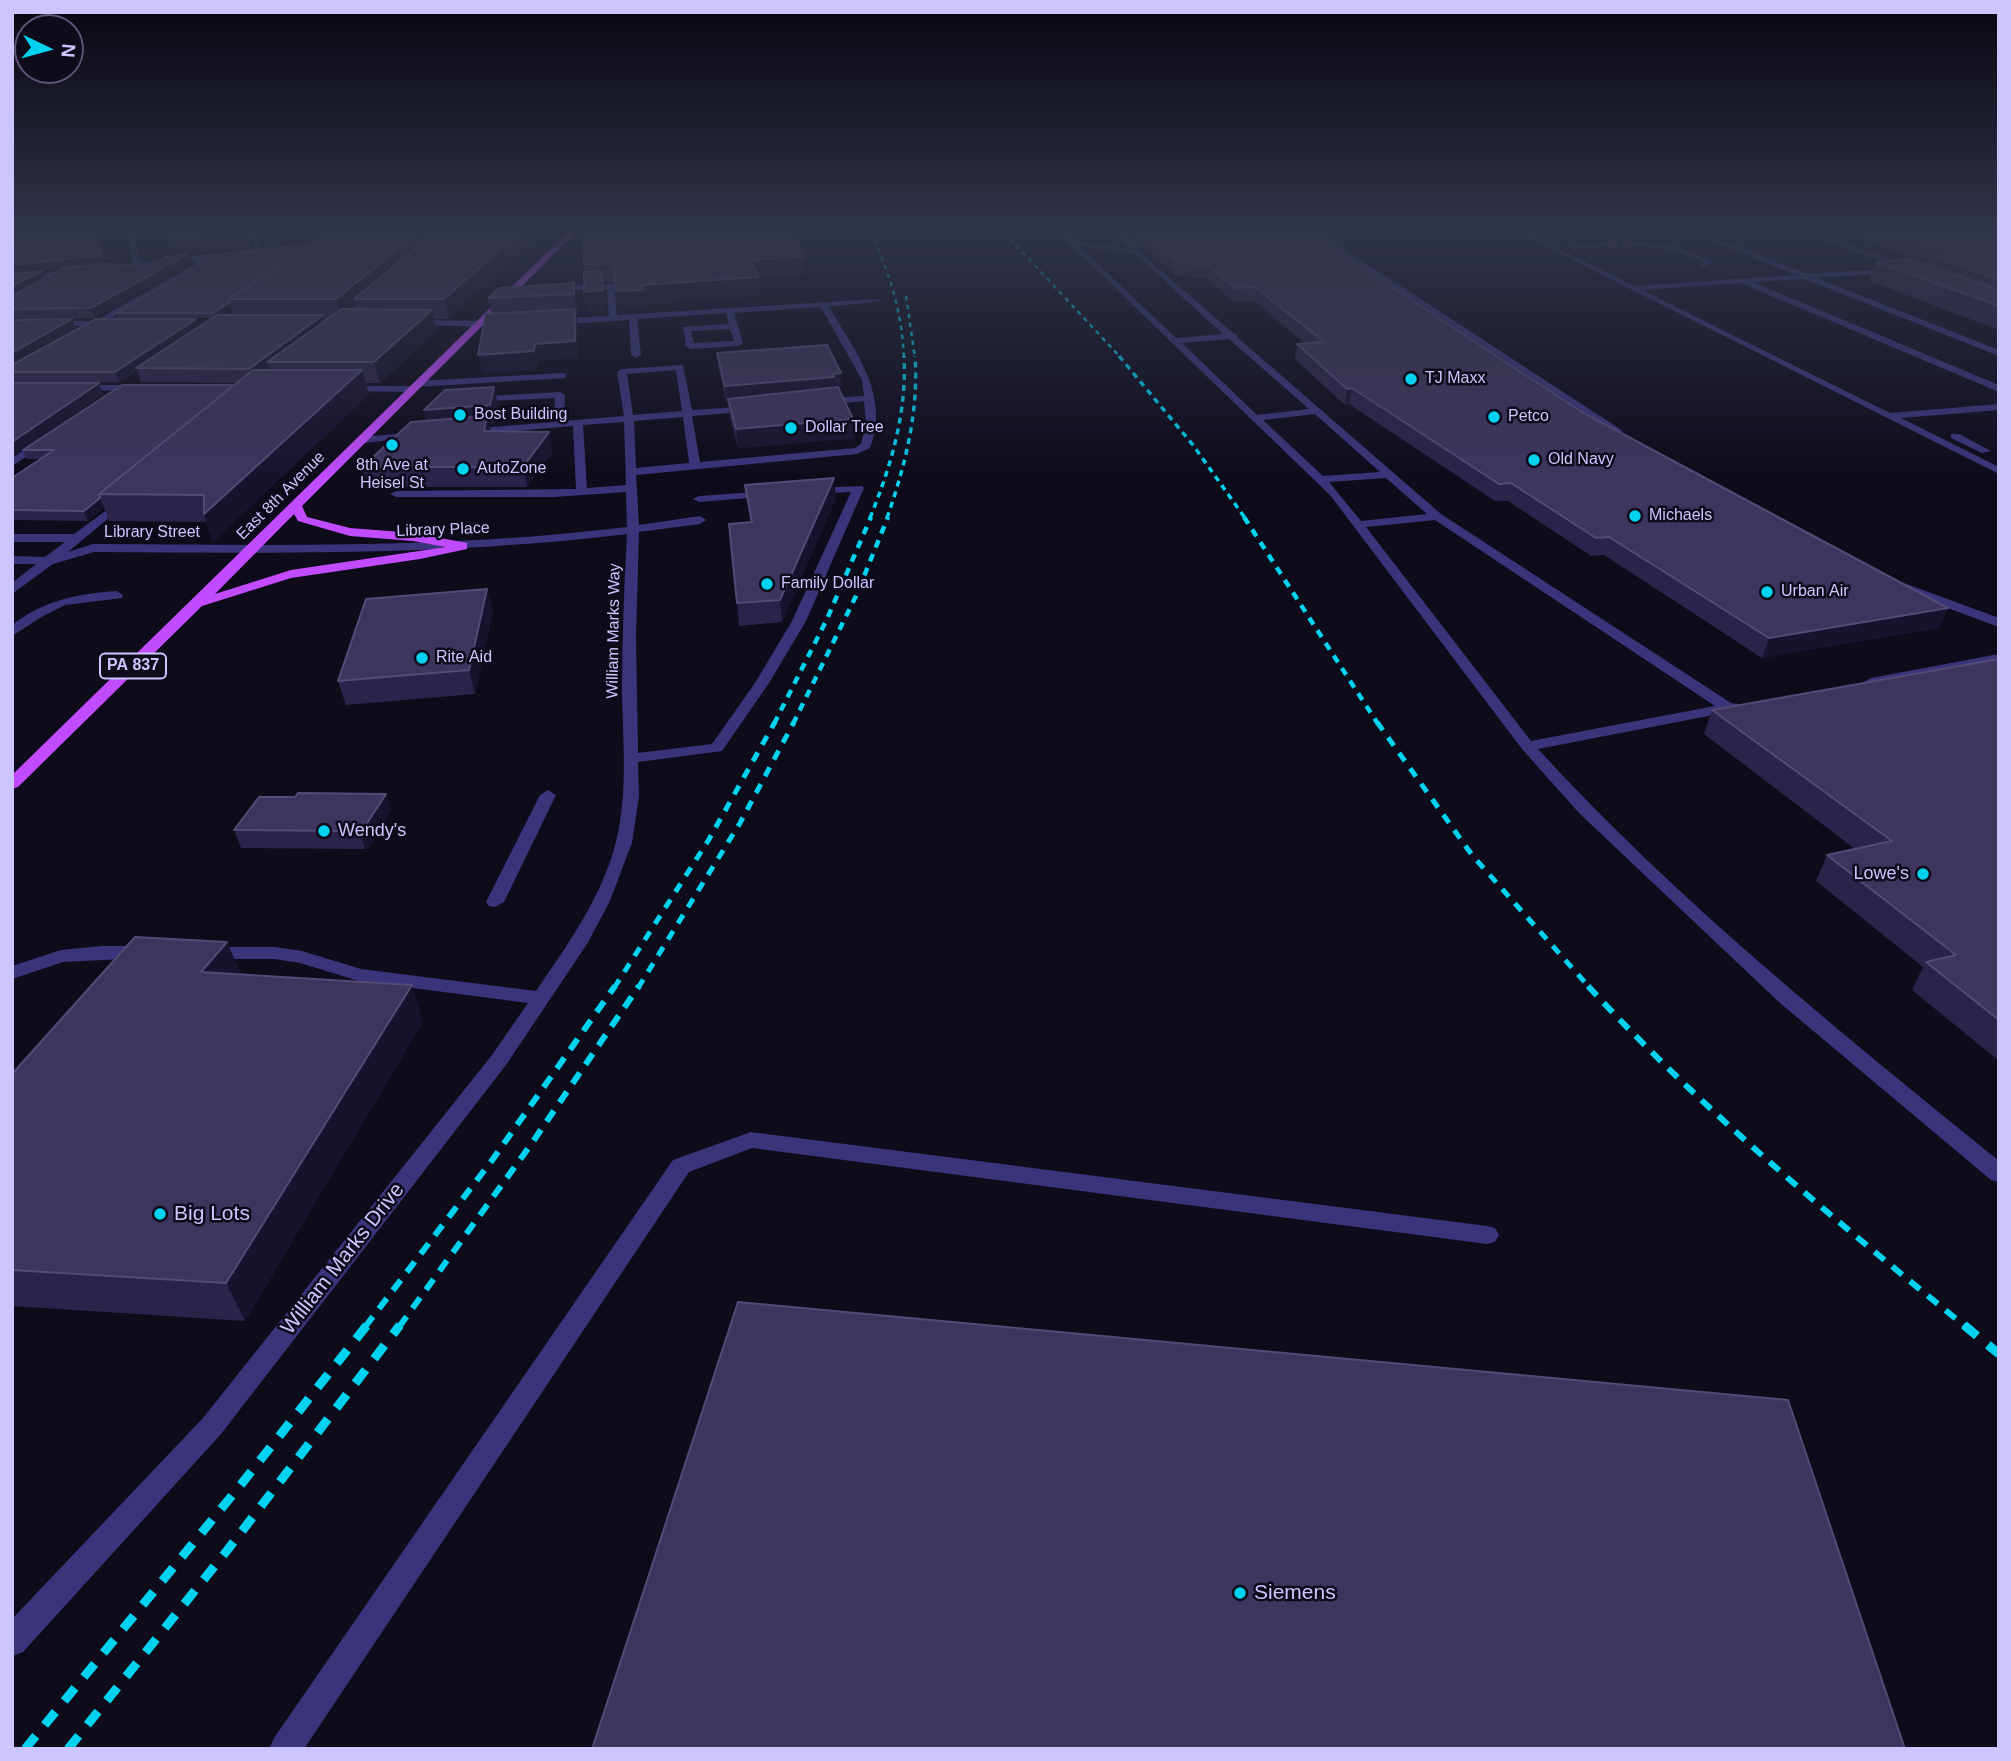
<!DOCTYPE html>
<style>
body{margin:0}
#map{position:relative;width:2011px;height:1761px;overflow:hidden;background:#0e0b1b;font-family:Helvetica,sans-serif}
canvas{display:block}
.frame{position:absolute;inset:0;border:14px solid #cdc5ff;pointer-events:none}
.north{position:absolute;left:14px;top:14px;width:70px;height:70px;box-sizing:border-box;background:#0e0b1b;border:2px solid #5a5576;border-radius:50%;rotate:95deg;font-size:19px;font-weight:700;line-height:28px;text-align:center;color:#cdc5ff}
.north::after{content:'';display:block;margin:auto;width:24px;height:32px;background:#00d2f0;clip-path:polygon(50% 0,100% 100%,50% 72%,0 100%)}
</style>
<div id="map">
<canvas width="2011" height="1761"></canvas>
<div class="frame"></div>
<div class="north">N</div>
</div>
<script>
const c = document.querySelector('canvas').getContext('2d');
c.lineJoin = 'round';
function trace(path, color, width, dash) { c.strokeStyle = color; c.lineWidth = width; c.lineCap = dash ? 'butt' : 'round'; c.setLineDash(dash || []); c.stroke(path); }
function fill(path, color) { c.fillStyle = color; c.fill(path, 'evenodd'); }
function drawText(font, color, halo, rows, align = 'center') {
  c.font = font + ' Helvetica,sans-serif'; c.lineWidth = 5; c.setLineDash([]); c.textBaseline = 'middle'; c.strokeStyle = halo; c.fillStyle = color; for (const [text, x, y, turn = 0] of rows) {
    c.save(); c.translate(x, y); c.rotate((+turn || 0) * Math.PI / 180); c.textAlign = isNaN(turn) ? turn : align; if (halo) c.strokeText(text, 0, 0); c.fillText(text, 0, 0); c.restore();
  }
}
trace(new Path2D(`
 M1610 244 1632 243`), '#343049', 8, [8, 4.5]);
fill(new Path2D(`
 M127 232H134L140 262 228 252 232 254 203 259 202 267 108 320 112 321V325L12 327V321H95L195 264 196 260 103 270 106 266 133 263Z
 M248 232H255L264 253H258Z
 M1057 232H1065L1074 241 1130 249 1116 232H1123L1150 261 1233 333 1237 334V337L1441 514 1731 703 1739 704 1741 707 1739 710 1734 711 1538 749C1677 901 1839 1031 1999 1161V1182L1991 1180 1780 1003 1579 813 1522 749 1330 495ZM1079 246 1135 254 1223 334 1176 338ZM1229 339 1309 409 1257 415 1182 343ZM1315 414 1380 472 1323 476 1263 420ZM1386 478 1427 514 1361 521 1329 482ZM1435 520 1715 706 1531 741 1366 527Z
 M1309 232H1318L1623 431 1614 433Z
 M1517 232H1558L1533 236 1634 286 1795 275 1691 232H1701L1807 274 1886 269V263L1802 232H1813L1895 261 1894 271 1890 273 1817 278 1999 350V356L1805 279 1753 282 1999 385V392L1741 283 1642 290 1890 413 1999 404V410L1901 418 1999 467V474Z
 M1632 241 1675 246 1714 262 1700 268 1704 262C1679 251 1657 247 1629 245Z
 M1610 242 1613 246 1574 249 1570 247Z
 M81 269 78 273 12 281V277Z
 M614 284 617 315 878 299 882 301 829 307C854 349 891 396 870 448L857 454 636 475 639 525 700 516 706 520 700 524 639 532 636 636 638 753 712 744 755 683 792 621 851 492 814 494 808 491 814 488 862 486 864 488 806 621 769 683 722 751 638 762 639 796 632 843 609 903 587 944 506 1065 221 1434 23 1652 12 1656V1619L203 1418 492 1055 528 1003 359 981 300 963 274 959H210L201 953 210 947H274L302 951 361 969 536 991C567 946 603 895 616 842 628 794 623 742 622 693 622 640 624 587 627 534 450 556 271 553 94 552L53 564 12 594V583L36 564H12V556L45 557 65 542H12V534H74L123 498 127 499V503L68 552 93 544C271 545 450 549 627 527L626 492 554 497H396L390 494 396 491 576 489 573 426 467 435 462 432 467 429 554 422 555 398 488 401V397L491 396 560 392 565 395 564 421 624 416 617 372 622 369 683 365 692 410 757 406V410L753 411 692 416 700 462 855 448 861 444 866 422 864 401 822 405 817 402 822 399 864 396 862 380 821 307 734 313 743 343 739 346 690 349 686 346 683 327 729 324 726 313 637 319 641 355 636 358 631 355 629 320 553 325 549 322 553 319 609 316 607 289 552 290 549 286ZM730 329 734 341 694 343 691 331ZM676 370 682 411 633 415 627 374ZM683 417 689 463 636 468 634 421ZM624 422 626 485 587 488 583 425Z
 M414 320 498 321 502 324 498 327 411 325Z
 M563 373 566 374V378L417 387 412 384 417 381Z
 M80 385H140L145 388 140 391 77 390V386Z
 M346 386H413L418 389 413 392 343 391V387Z
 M418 432 422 433V437L362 443 357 440 362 437Z
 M1951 434H1959L1991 451 1982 453 1951 438Z
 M41 439 50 441 12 466V458Z
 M769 491 775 494 773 496 699 502 693 499 699 496Z
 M1901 582 1999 618V627L1896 589 1895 586Z
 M117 591 123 595 122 598 65 605 43 616 12 636V625C45 600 76 594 117 591Z
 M1999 654V662L1871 686 1864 682 1871 678Z
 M548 790 556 795 504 902 495 907 489 906 486 902 540 795Z
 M102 946H143L152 952 143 958 63 962 12 979V966L61 950Z
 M751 1132 1487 1226 1495 1228 1499 1235 1495 1242 1487 1244 752 1148 689 1172 304 1749H269L274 1738 673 1160Z`), '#3a357b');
fill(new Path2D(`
 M568 232H576L302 506 307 517 350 528 413 533 467 543V549L420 559 291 578 202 606 18 787 12 789V775ZM294 514 298 521 350 536 413 541 446 547 291 570 215 594Z`), '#c14cff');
trace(new Path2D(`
 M870 232C890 272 902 313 904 358
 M1004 232 1121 358
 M906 296 915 358`), '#00d2f0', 2.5, [4.5, 4.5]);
trace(new Path2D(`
 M1119 356 1193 445 1245 518
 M870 518C891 466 907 413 904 356
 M887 518C905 466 919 412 915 356`), '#00d2f0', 3.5, [6, 5]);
trace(new Path2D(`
 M1244 517 1378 724
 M774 724 827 619 871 517
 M793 724 856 596 888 517`), '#00d2f0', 4.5, [8, 7]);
trace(new Path2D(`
 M1377 722 1472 855 1590 988
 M614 988 708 841 775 722
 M638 988 740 823 794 722`), '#00d2f0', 5, [10, 9]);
trace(new Path2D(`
 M1588 986C1703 1111 1835 1220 1966 1327
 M365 1327 493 1159 615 986
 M399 1327 532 1143 639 986`), '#00d2f0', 6, [13, 10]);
trace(new Path2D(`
 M1964 1325 1999 1354
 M25 1749 239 1487 367 1325
 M68 1749 229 1548 400 1325`), '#00d2f0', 9, [17, 14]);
fill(new Path2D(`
 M12 232H96L104 264 150 266 188 254 191 263 94 318 12 319ZM64 268 45 279 42 271Z
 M258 232H542L449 319H435L437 330 380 383H366L369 394 213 542 206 522 109 521 104 507 88 521 12 520V478L41 459H27L23 450 234 385 236 383 141 382 137 370 119 382 80 383H99L103 394 12 457V319H72L76 329 43 348 196 319 199 327 212 318H118L116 313 310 244 318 239 265 245ZM232 307 234 315H220Z
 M1128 232H1308L1580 411 1948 608 1939 628 1762 658 1604 555 1591 556 1508 501H1495L1349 404 1345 405 1295 359 1297 344H1305L1254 301 1234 302 1206 278 1193 279 1188 275 1177 276Z
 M1840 232H1994L1999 234V330L1869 281 1876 262 1933 267 1934 264Z
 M804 257 805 275 760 278 761 296 645 304 646 309 619 311 615 282H603L606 312 588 313 584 292 585 272 584 264Z
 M574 283 577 304 578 315H576L578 326V358L538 361 537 369 482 373 491 313 488 298Z
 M717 353 842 391 840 392 853 419 854 438 738 448 730 417 728 404H727L719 371Z
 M494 387 498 406 494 423 489 424 491 431 553 451 527 487H368L362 467 427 421 424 410Z
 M745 485 836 498 782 622 739 626 737 603 750 522Z
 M487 589 493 611 475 694 346 705 338 681Z
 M1999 659V1061L1912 990 1923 967 1816 881 1827 855 1855 849 1704 734 1712 710Z
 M386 794 391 811 370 846 365 849 241 848 234 830 295 797Z
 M227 942 241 975 423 1021 245 1321 12 1306V1074Z`), '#2b234a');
fill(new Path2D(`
 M96 232 104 264 42 271 45 280 12 298V265Z
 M220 232H248L252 247 177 255 172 238Z
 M261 232H375L265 245Z
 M420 232H445L354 299 356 306 341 318 336 299Z
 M520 232H542L449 319 444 299Z
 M188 254 191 263 94 318 91 308Z
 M804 257 805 275 760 278 761 296 645 304 642 285 751 260Z
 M601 271 606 312 588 313 584 292Z
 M574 283 577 304 578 315 574 294Z
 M643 290 646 309 619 311 616 291Z
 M230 302 232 307 215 318 213 313Z
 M575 309 578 326V358L538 361 537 369 482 373 478 355 535 344Z
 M432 310 437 330 380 383 374 362Z
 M323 315 327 329 267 362 270 371 253 383 249 369Z
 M72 319 76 329 12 366V353Z
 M196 319 199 329 136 368 137 370 119 382 115 372Z
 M362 370 369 394 213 542 204 514Z
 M841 373 842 391 728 399V404H727L725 386Z
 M99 383 103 394 12 457V442Z
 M494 387 498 406 494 423 489 424 491 435 429 429 424 410Z
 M1352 388 1349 404 1345 405 1347 389Z
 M853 419 854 438 738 448 736 429Z
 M549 432 553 451 527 487 523 467Z
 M834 478 836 498 782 622 780 600Z
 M100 498 104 507 88 521 84 511Z
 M12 569 16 577 12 579Z
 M487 589 493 611 475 694 469 670Z
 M1948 608 1939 628 1762 658 1769 638Z
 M386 794 391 811 370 846 365 849 359 831Z
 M227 942 242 977 201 972Z
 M412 985 423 1021 245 1321 226 1283Z`), '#18122f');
const building = new Path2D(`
 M12 232H96L101 255 12 265Z
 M171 232H220L172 238Z
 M328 232H420L336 299H229Z
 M435 232H520L444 299H354Z
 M584 232H792L804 257 751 260 759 277 642 285 643 290 616 291 613 264H584Z
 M1143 232H1308L1580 411 1948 608 1769 638 1609 537 1596 538 1511 483 1499 484 1352 388 1347 389 1297 344 1324 342 1255 287 1235 288 1207 265 1194 266 1189 262H1178Z
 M1900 232H1994L1999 234V279L1936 257 1968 254Z
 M310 244 229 299 230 302 213 313H116L202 264 204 256Z
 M188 254 91 308 12 309V296L64 268 103 264 150 266 166 257Z
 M1912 259 1999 290V306L1876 262Z
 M42 271 12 286V274Z
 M601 271 603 290 584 292V272Z
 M574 283V294L488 298 499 288Z
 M342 309 432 310 374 362H267Z
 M575 309V341L535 344 534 351 478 355 486 314Z
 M217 315H323L249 369 136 368Z
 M72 319 12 353V320Z
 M96 319H196L115 372H12V365Z
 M827 345 841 373 832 374 834 377 725 386 717 353Z
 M253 370H362L204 514V495L99 494Z
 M12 383H99L12 442Z
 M122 385H234L99 494 100 498 84 511 12 510V478L54 450H23Z
 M494 387 490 405 424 410 445 390Z
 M838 387 853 419 736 429 728 399Z
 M487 416 484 431 549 432 523 467H362L411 422Z
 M834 478 780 600 737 603 729 524 752 522 745 485Z
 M487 589 469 670 338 681 366 599Z
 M1999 659V1020L1926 962 1956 955 1827 855 1892 841 1712 710Z
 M298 793 386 794 364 828 359 831 234 830 259 797H295Z
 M135 937 227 942 201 972 412 985 226 1283 12 1270V1074Z
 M738 1302 1788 1400 1905 1749H592Z`);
fill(building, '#3d355d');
trace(building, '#534b76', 2);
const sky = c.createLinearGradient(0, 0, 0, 479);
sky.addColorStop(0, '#08060f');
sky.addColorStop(0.48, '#30344a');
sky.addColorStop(1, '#30344a00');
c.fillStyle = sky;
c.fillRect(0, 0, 2011, 479);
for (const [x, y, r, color] of [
 [1411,379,7,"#00d2f0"],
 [460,415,7,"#00d2f0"],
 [1494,417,7,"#00d2f0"],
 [791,428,7,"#00d2f0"],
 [392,445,7,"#00d2f0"],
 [1534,460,7,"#00d2f0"],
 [463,469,7,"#00d2f0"],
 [1635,516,7,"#00d2f0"],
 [767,584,7,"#00d2f0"],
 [1767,592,7,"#00d2f0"],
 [422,658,7,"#00d2f0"],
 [324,831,7,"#00d2f0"],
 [1923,874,7,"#00d2f0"],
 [160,1214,7,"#00d2f0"],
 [1240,1593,7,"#00d2f0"]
]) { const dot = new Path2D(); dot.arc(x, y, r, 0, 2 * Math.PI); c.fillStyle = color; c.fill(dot); trace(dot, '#0e0b1b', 2.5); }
drawText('16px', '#cdc5ff', '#0e0b1b', [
 ["TJ Maxx",1425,379],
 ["Bost Building",474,415],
 ["Petco",1508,417],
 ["Dollar Tree",805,428],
 ["Old Navy",1548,460],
 ["8th Ave at",392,466,"center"],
 ["Heisel St",392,484,"center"],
 ["AutoZone",477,469],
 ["Michaels",1649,516],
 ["Family Dollar",781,584],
 ["Urban Air",1781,592],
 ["Rite Aid",436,658]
], 'left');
drawText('16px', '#cdc5ff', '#0e0b1b', [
 ["East 8th Avenue",281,496,-45],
 ["Library Place",443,530,-2],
 ["Library Street",152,533],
 ["William Marks Way",614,631,-89]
]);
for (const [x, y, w] of [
 [133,666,66]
]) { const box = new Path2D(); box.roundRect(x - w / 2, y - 12.5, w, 25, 5); c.fillStyle = '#0e0b1b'; c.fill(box); trace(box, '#cdc5ff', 2); }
drawText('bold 16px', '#cdc5ff', null, [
 ["PA 837",133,666]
]);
drawText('18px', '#cdc5ff', '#0e0b1b', [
 ["Wendy's",338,831],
 ["Lowe's",1909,874,"right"]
], 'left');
drawText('21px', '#cdc5ff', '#0e0b1b', [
 ["Big Lots",174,1214],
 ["Siemens",1254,1593]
], 'left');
drawText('21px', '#cdc5ff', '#0e0b1b', [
 ["William Marks Drive",343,1259,-52]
]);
</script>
